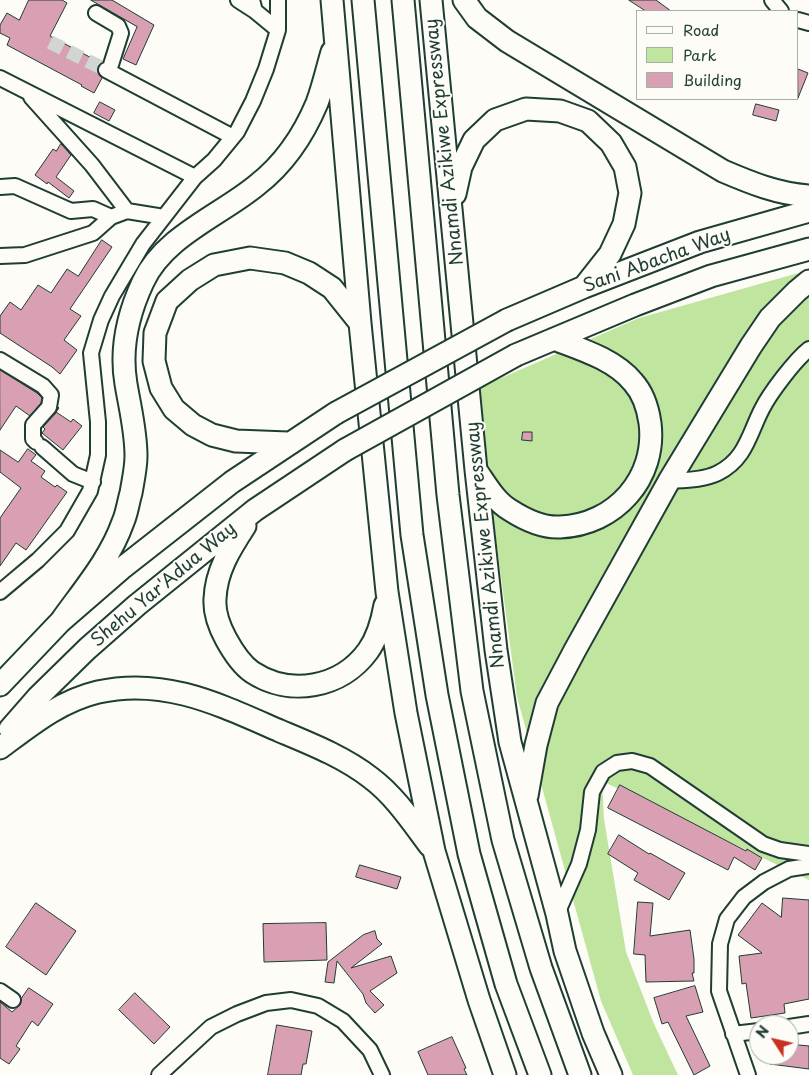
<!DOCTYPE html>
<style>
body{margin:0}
#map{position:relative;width:809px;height:1075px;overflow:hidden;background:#fdfcf7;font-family:"Playpen Sans",sans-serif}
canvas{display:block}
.legend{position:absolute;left:636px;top:10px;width:162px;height:90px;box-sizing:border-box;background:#fdfcf7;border:1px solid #a4b0a9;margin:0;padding:6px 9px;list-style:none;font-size:15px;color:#1f3d34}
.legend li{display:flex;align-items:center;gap:10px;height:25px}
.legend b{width:25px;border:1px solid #a4b0a9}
.north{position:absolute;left:749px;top:1015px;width:50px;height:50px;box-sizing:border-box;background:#fdfcf7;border:1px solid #a4b0a9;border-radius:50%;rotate:305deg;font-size:14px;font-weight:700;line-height:20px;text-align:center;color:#1f3d34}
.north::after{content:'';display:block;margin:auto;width:18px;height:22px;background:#c8321e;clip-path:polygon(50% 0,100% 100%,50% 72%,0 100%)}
</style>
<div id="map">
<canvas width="809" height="1075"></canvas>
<ul class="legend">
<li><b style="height:6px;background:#fdfcf7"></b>Road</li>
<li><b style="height:14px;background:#c0e59f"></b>Park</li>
<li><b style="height:14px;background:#d8a0b2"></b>Building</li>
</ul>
<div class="north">N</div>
</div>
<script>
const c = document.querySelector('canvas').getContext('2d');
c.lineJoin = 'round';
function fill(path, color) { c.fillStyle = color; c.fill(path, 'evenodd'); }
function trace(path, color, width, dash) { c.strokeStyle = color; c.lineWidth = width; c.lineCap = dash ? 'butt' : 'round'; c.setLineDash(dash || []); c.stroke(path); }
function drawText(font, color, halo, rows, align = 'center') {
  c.font = font + ' "Playpen Sans",sans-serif'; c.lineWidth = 4; c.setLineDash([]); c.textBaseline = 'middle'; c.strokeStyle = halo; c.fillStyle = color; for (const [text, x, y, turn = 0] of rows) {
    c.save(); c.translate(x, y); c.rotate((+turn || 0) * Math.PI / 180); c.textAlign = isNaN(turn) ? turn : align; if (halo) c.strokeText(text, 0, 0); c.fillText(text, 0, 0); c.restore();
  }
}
fill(new Path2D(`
 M809 270V880L602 781 604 819 626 952 654 1024 678 1075H633L601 1001 517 697 476 389 639 318Z`), '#c0e59f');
const building = new Path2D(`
 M29 0H62L67 3 50 36 101 63 97 70 102 78 94 93 81 86 82 85 7 45 10 38 0 33V25L7 13 19 20Z
 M91 0H112L154 25 136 65 123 59 137 27Z
 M629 0H656L671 11H646Z
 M798 69 808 73 798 98Z
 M100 102 115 110 109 121 94 113Z
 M756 104 779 110 776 121 753 115Z
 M61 144 71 155 56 177 74 191 69 198 48 182 47 184 35 175 53 149 56 151Z
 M102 240 112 247 70 309 81 316 64 340 77 350 60 374 52 367 0 333V316L10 302 21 310 38 285 51 293 67 269 78 276Z
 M0 370 37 393 42 398 41 403 30 416 16 406 0 430Z
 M58 407 59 408 56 412 71 422 73 419 82 426 63 450 42 433 45 429 43 427 56 413Z
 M523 432H532V441L522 440Z
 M28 449 36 455 31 461 45 471 41 477 55 487 57 485 67 492 26 550 16 543 0 566V518L21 488 0 472V450L18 462Z
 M620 785 746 851 747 849 762 858 755 870 734 857 728 870 608 808Z
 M619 835 649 854 650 853 685 873 669 900 634 880 638 873 608 854Z
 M360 865 401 877 397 889 356 877Z
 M783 898 809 900V999L784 1004 785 1013 751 1018 746 983 742 984 739 956 762 953 738 935 762 903 781 917Z
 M638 902 653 903 650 936 690 930 694 959V973H692L694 981 646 982 645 955 634 954Z
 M36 903 76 931 46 975 6 947Z
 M326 923 327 960 264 962 263 924Z
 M375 931 377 939 382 944 351 968 391 956 397 973 370 991 384 1005 375 1013 366 1003 363 994 337 961 334 983 325 982 328 962 363 935Z
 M695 986 703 1012 686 1016 710 1066 694 1075 668 1022 662 1024 654 998Z
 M29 988 53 1004 38 1026 32 1021 16 1046 20 1049 9 1064 0 1058V1002L12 1012 20 1005 21 999Z
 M135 993 170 1027 154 1044 119 1010Z
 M277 1025 312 1031 306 1064H303L301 1075H268Z
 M452 1037 466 1068 464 1069 467 1075H428L418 1052Z
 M789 1044 809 1046V1069L770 1064 771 1055H789Z`);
fill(building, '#d8a0b2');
trace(building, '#1f3d34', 1);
trace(new Path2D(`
 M50 42 106 70`), '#d1d6d0', 14, [14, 7]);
const minor = new Path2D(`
 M238 0 255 11
 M252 0 255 11 278 30
 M772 0 781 11
 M96 13 118 26 121 33 109 71
 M798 20 809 23
 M106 70 233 137
 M0 78 195 177
 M31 97 92 165 127 211
 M0 187 15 186 71 211 93 209 111 217
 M0 256 25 255 93 233 111 217 127 211 164 217
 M0 360 43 386 51 395 49 407 33 425V439L36 442
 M42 447 73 474 93 482
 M669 481C685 480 704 480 718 473 746 459 749 434 762 409 770 393 795 360 809 349
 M0 592 38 560 67 531 90 491 98 455V422L91 353 101 320 112 296 143 244 195 177 214 160 237 132 253 101 266 69 278 30V0
 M557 914 579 864 588 830 592 792 603 772 617 763 632 761 650 766 763 844 780 850 809 854
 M0 991 13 1000
 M789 1027 809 1024
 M733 1034 759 1031
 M159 1075 211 1027 237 1014 266 1003 291 1000 318 1006 343 1021 370 1050 382 1075
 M748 1075 719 991 720 944 727 919 744 897 764 882 789 869 809 866`);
const highway = new Path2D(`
 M332 0 360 323 387 592 406 713 434 851 479 1000 505 1075
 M363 0 412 535 437 695 469 854 506 984 540 1075
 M403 0 448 495 472 691 503 840 541 968 580 1075
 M431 0 476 470 496 650 510 742 557 914 565 951 593 1033 611 1075
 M464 0 477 18 507 41 723 171C751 183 778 194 809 196
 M455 194 461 167 474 140 495 120 526 109 560 111 588 121 611 143 625 167 630 193 624 224 610 254 584 287
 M507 320 584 287 700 242 809 211
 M516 355 635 305 711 276 809 249
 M288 443 236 441 212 435 193 425 174 409 161 388 154 361 155 333 167 301 190 280 214 265 250 258 285 263 309 273 332 288 360 323
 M478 473C487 486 496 502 510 510 524 519 543 528 560 527 615 525 657 478 650 423 648 409 643 393 633 382 614 359 580 349 554 339
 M245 526C230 549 216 571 215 599 214 613 220 628 226 639 232 650 242 665 252 672 290 697 341 688 368 651 378 637 382 622 385 605
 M61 621C83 590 110 559 123 522 127 513 128 503 131 493 133 481 136 468 136 456 136 431 130 408 126 384 120 349 128 314 143 282 164 236 221 215 257 185 284 164 304 134 317 103 323 87 327 69 332 52
 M0 685 61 621 121 569 232 482 336 413
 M10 729 38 697 87 649 137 605 255 510 345 450
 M0 748C31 725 60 701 98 692 165 677 220 705 280 731 311 744 344 757 371 778 395 796 412 822 430 846
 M527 796 536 745 547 703 575 650 669 481 751 346 770 318 797 291 809 281`);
trace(minor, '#1f3d34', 18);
trace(highway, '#1f3d34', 25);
trace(minor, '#fdfcf7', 14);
trace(highway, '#fdfcf7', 21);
const highwayBridge = new Path2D(`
 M336 413 507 320
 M345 450 516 355`);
trace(highwayBridge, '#1f3d34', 25, []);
trace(highwayBridge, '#fdfcf7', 21);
drawText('18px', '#1f3d34', '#fdfcf7', [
 ["Nnamdi Azikiwe Expressway",445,142,-96],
 ["Sani Abacha Way",657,261,-20],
 ["Nnamdi Azikiwe Expressway",486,545,-96],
 ["Shehu Yar'Adua Way",164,585,-40]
]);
</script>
